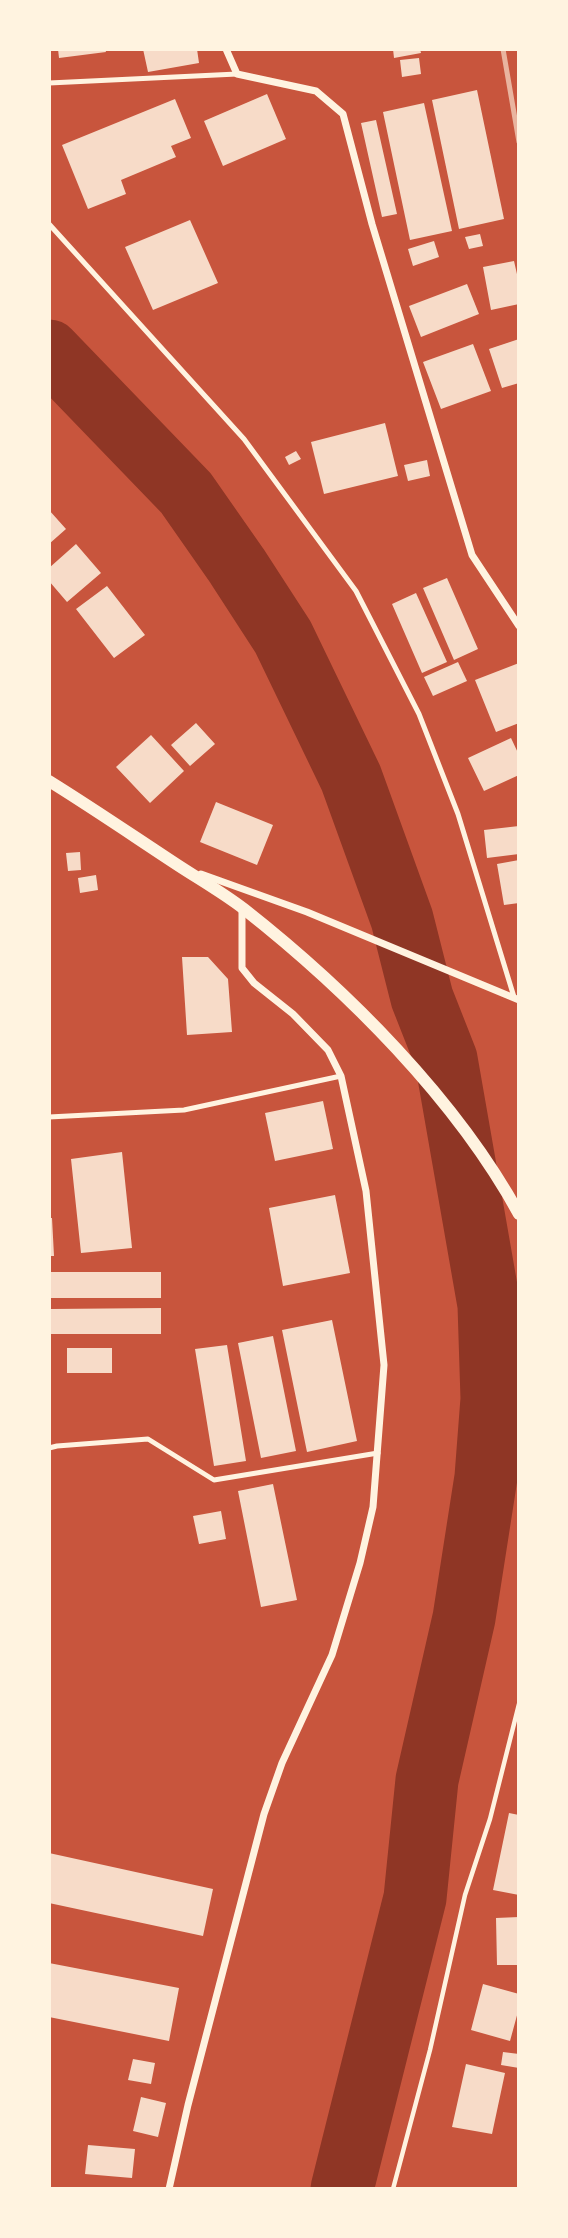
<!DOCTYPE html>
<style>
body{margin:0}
#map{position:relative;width:568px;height:2238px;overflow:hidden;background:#c8553d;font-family:Lato,sans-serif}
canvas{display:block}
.frame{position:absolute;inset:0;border:51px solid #fff3e0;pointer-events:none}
</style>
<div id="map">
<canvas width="568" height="2238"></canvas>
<div class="frame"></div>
</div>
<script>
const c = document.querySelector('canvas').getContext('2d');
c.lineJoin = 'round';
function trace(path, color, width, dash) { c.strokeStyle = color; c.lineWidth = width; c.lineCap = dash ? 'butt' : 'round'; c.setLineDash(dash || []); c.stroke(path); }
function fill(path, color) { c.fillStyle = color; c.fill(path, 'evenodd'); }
trace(new Path2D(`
 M49 351 186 493 237 566 283 637 351 778 402 919 422 998 446 1059 489 1305 492 1399 486 1477 464 1618 427 1780 415 1898 342 2189`), '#8f3625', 63);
fill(new Path2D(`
 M58 49H105L106 52 59 58Z
 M143 49H197L199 63 148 72Z
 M393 49H420L421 53 394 58Z
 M419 58 421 74 402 77 400 60Z
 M477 90 504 219 459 229 432 100Z
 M267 94 286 139 223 166 204 121Z
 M175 99 191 138 171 146 176 157 121 180 126 194 88 209 62 145Z
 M424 103 452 231 410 240 383 112Z
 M376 120 397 214 382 217 361 123Z
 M190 220 218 283 153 310 125 247Z
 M480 234 483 246 469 249 465 237Z
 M434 241 439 257 413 266 408 249Z
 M514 261 519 283V304L491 310 483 267Z
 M467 284 479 314 421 337 409 306Z
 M519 339V383L502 388 489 349Z
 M473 344 491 391 441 409 423 362Z
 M385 423 398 476 324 494 311 442Z
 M296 451 301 459 289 465 285 457Z
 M427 460 430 476 408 481 404 465Z
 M49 510 66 529 49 544Z
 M76 544 101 573 67 602 49 581V568Z
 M447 578 478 649 454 660 423 588Z
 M107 586 145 635 114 658 76 609Z
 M416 593 447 662 422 673 392 604Z
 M458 662 467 681 433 696 424 677Z
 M519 663V723L496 732 475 680Z
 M196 723 215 744 190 766 171 745Z
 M151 735 184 771 150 803 116 767Z
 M511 738 519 755V775L484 791 468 758Z
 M216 802 273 825 257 865 200 842Z
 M519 826V854L487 858 484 830Z
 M80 852 81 870 68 871 66 853Z
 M519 860V903L504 905 497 864Z
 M96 875 98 890 80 893 78 878Z
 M182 957H208L228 979 232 1032 187 1035Z
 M323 1101 333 1149 275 1161 265 1113Z
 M122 1152 132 1248 81 1253 71 1159Z
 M335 1195 350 1273 283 1286 269 1208Z
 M49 1218H52L54 1256H49Z
 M51 1272H161V1298H51Z
 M161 1308V1334H51V1309Z
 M332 1320 357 1441 307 1452 282 1330Z
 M273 1336 296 1451 261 1458 238 1343Z
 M227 1345 246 1461 214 1466 195 1349Z
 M67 1348H112V1373H67Z
 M273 1484 297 1600 261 1607 238 1491Z
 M221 1511 226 1539 199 1544 193 1516Z
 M509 1813 519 1815V1895L493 1890Z
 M49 1853 213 1889 203 1936 49 1903Z
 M519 1917V1965H497L496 1918Z
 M49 1963 179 1988 169 2041 49 2017Z
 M483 1984 519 1994V2008L510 2041 471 2030Z
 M503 2052 519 2054V2068L501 2065Z
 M133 2059 155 2063 151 2084 128 2080Z
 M466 2064 505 2073 492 2134 452 2127Z
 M141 2097 166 2103 158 2137 133 2131Z
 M88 2145 135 2149 132 2178 85 2174Z`), '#f7dbc8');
trace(new Path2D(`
 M393 2189 430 2050 465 1895 490 1819 519 1704`), '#fff3e0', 4.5);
trace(new Path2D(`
 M49 83 237 74
 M49 224 244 439 356 591 419 714 458 814 514 997
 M49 1117 184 1110 341 1076
 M49 1448 57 1446 148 1439 214 1480 378 1453`), '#fff3e0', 5);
trace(new Path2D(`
 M226 49 237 74 316 91 343 114 372 224 472 555 519 626
 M201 874 307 912 519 1000
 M169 2189 188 2105 264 1814 282 1763 332 1655 360 1563 373 1507 384 1365 366 1191 341 1076 328 1050 293 1014 254 983 242 968V908`), '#fff3e0', 7);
trace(new Path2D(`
 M49 781C91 807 132 835 173 862 197 878 222 892 244 909 347 990 456 1099 519 1214`), '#fff3e0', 12);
trace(new Path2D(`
 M503 49 519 142`), '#e9b49f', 5);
</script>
